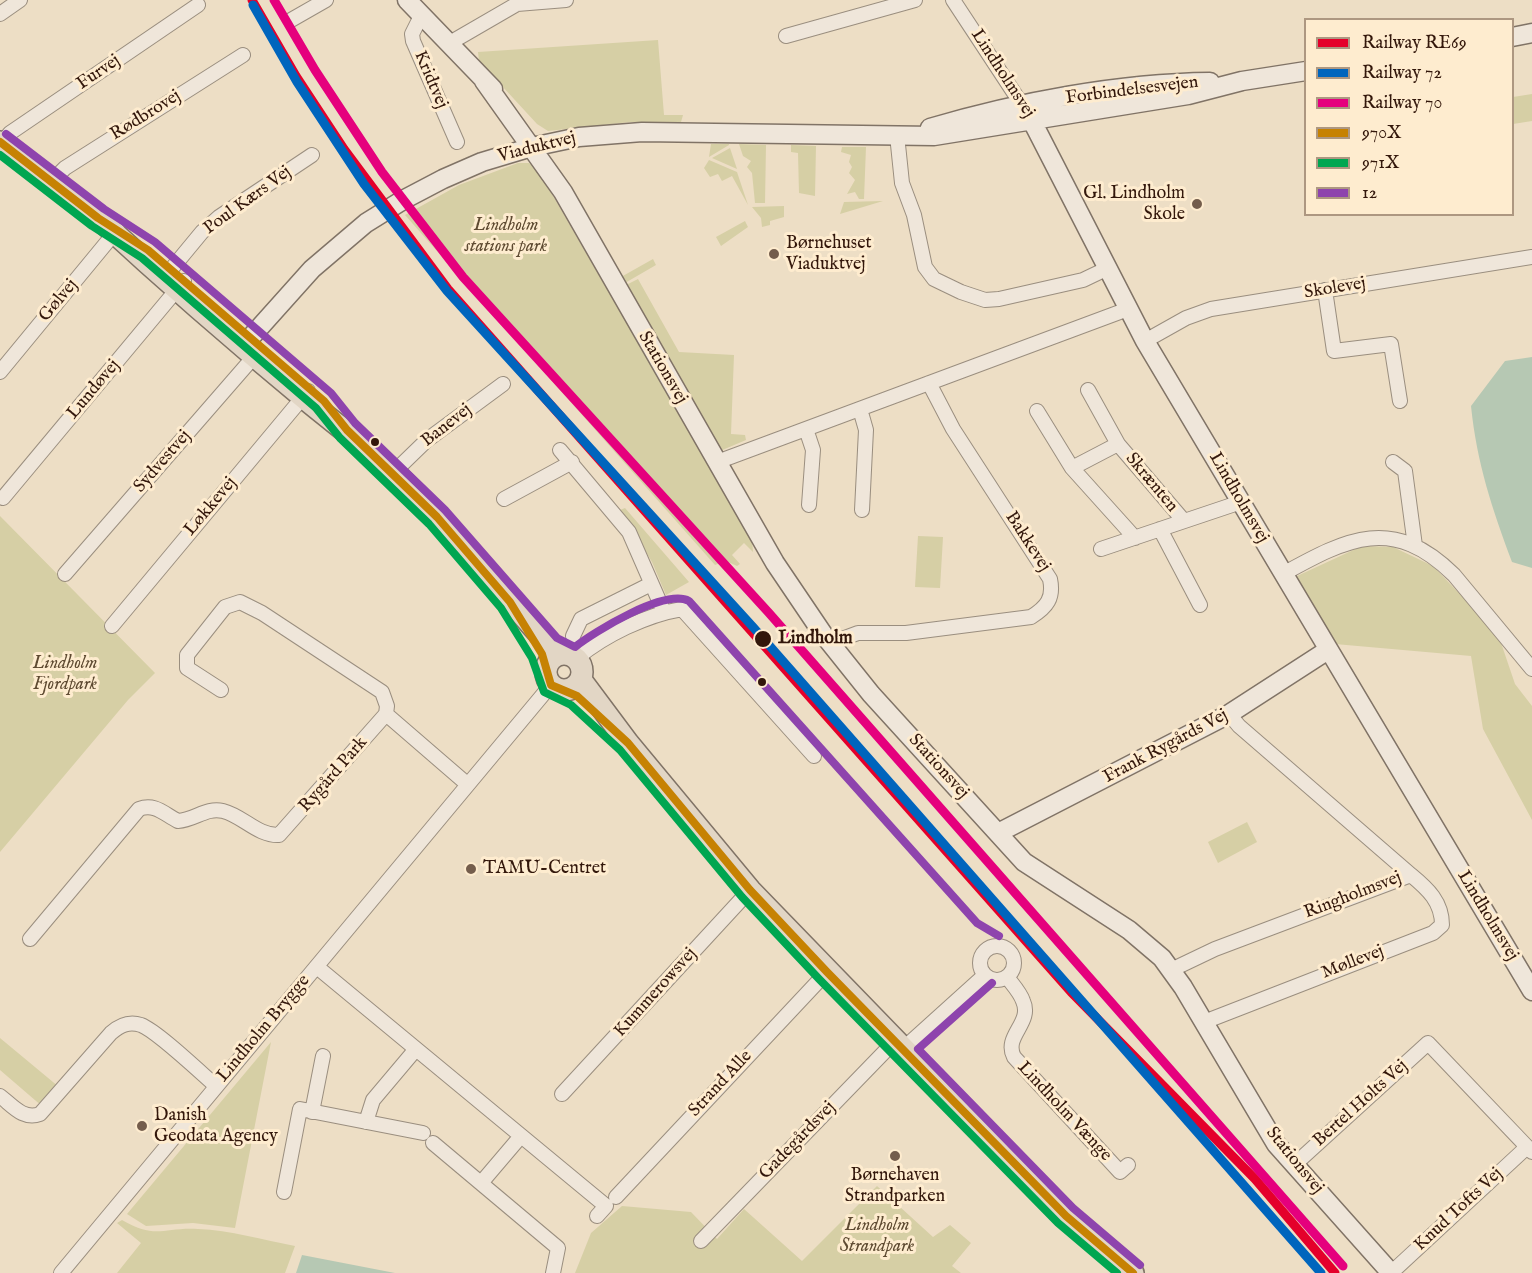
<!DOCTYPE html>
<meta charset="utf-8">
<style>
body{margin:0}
#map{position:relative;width:1532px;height:1273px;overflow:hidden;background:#eddec5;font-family:"IM FELL English",serif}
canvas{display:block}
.legend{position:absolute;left:1304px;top:18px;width:210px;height:198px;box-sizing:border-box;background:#feeccf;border:2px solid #ad9781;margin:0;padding:8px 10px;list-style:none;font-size:18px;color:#33170b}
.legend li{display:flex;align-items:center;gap:12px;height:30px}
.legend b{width:30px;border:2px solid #ad9781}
</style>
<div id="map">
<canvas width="1532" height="1273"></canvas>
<ul class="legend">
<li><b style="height:8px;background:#e4002b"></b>Railway RE69</li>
<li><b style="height:8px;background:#0065bd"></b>Railway 72</li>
<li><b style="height:8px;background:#e5007d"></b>Railway 70</li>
<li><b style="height:8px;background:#c68203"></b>970X</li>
<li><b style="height:8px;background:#00a651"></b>971X</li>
<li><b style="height:8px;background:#8e44ad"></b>12</li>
</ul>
</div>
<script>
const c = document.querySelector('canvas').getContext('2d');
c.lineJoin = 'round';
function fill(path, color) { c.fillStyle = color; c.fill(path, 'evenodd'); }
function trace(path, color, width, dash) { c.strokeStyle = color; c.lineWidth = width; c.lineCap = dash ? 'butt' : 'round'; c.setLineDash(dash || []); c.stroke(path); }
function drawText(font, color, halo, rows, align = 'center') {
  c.font = font + ' "IM FELL English",serif'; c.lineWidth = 6; c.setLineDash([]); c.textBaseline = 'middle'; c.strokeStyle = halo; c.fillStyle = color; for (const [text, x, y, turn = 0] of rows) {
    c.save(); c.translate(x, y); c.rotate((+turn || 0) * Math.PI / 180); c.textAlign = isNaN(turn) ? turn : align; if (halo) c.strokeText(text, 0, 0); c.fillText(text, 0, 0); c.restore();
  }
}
fill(new Path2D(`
 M658 40 664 115H683L681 122H630L548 131 537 124 479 61 478 52Z
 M1532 94V121L1513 124V97Z
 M711 144H729V145L709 157Z
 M739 144 766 145 765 203H755L752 173 747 167 751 161 743 156Z
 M791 145 816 146 815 196 799 193 798 153 791 152Z
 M842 147H866L864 199H859L855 192 847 194 855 180 849 173 852 167 849 162 851 155 841 152Z
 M730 148 737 169 712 158Z
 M709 160 737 172 748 205 732 176 722 181 718 174 710 177 704 168Z
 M518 163H529L538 170 752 539 753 552 744 543 732 555 740 564 737 566 726 561 715 565 405 215 459 185Z
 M883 201 840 214 844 202Z
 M784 206V217L770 221V225L762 227 761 218 752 207Z
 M745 221 748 227 721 246 716 237Z
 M653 259 656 265 625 283 621 277Z
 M638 279 679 352 734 355 731 434 745 435 746 440 720 451 626 285Z
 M625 508 689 582 666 595 652 562 620 510Z
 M0 516 155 673 128 700 0 852Z
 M918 536 943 537 940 588 915 587Z
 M1362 546 1393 547 1433 566 1498 634 1515 684 1532 706V820L1483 729 1471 656 1335 644 1295 577Z
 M1247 822 1257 842 1218 863 1208 842Z
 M0 1038 59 1087 43 1107 0 1070Z
 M271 1042 235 1228 193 1223 146 1226 127 1214Z
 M877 1186 933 1237 950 1225 971 1243 952 1266 961 1273H575L591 1233 622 1206 691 1212 717 1239 744 1209 802 1261Z
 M122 1220C156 1240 163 1227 198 1229 230 1230 263 1240 295 1246L285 1273H117L141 1243 117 1223Z`), '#d6cfa5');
fill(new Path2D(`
 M1532 357V568L1512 562C1492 508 1477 464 1471 406L1505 361Z
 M302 1255 395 1273H296Z`), '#b6c8b3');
const street = new Path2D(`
 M953 0 1026 111
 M0 14 20 0
 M421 16 412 34 413 41 457 142
 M291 20 326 0
 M786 36 915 0
 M448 44 517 4 566 0
 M897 135 902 183 914 215 925 267 934 279 961 292 985 300 999 299 1083 280 1106 269
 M2 143 10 133 198 5
 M52 181 65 168 243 55
 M164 278 202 232 219 217 312 155
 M1325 290 1334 351 1391 344 1400 401
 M1145 341 1186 318 1211 309 1532 257
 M0 372 117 230
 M1088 390 1118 444 1184 521
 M860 409 866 430 862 510
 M1037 411 1072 468 1135 538
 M806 429 813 450 809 505
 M560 450 629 532 664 612
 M717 462 1128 309
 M1393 462 1405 471 1415 546
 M1072 468 1118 444
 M394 472 427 440 503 384
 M3 498 184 281
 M504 499 572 462
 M1160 529 1200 605
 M1101 549 1241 502
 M65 574 258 352
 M1283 574C1348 538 1393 515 1454 575L1532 669
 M112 626 308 391
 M573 636 581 619 651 584
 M831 643 858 633H906L1031 617C1047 607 1054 598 1050 579L953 429 929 383
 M577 658C605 635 646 615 682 609L814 756
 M386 714 467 784
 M30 939 139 809C155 803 164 814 178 821 195 820 206 807 223 811 243 816 258 836 279 835L386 714 387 706 382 692 262 613 240 602 225 607 187 655V668L221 690
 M980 963a17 17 0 1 1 34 0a17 17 0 1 1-34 0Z
 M317 967 606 1206 597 1216
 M1171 970 1215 949 1411 875 1239 726 1229 714
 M1007 977C1012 984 1020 992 1023 1001 1033 1023 1003 1036 1014 1057L1120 1172 1128 1165
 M1204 1022 1433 933 1442 925C1442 902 1428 889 1411 875
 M903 1049 985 975
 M562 1094 750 890
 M0 1096C13 1106 23 1120 40 1114L111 1033C120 1025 129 1021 141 1025 157 1031 201 1073 216 1086
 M312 1112 323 1056
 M366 1122 373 1100 416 1049
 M433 1143 558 1248 553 1273
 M1294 1165 1428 1043 1532 1152
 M481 1183 521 1136
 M284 1192 300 1109 423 1133
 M616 1197 827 972
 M701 1241 895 1041
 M61 1273 551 685
 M1391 1273 1527 1147`);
const secondary = new Path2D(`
 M407 0 493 89
 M1512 37 1532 33
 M484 81 563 192 775 563 823 634 871 694 1024 862 1129 930 1162 958 1183 987 1276 1144 1391 1273
 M1032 121 1145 341 1532 991
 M930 128C1018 102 1119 83 1210 82
 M243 346 312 269 366 223 403 200 443 179 482 162 532 147 579 137 642 132 934 136 1188 95 1242 81 1306 71
 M998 833 1229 714 1328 650`);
const primary = new Path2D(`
 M0 142 109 225
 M98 218C165 280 234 340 304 398 334 423 366 446 395 473 451 527 498 589 550 646L561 654
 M546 672a18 18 0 1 1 36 0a18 18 0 1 1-36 0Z
 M581 680 628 743 750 890 1066 1216 1133 1273`);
trace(street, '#9a8e7f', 16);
trace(secondary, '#807366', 21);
trace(primary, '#807366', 24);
trace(street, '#efe6da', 14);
trace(secondary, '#efe6da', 18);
trace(primary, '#e2d6c5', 21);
trace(new Path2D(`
 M0 142 98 218 148 250 324 401 347 430 437 517 510 602 542 654 551 685 577 696 628 743 750 890 827 972 1066 1216 1133 1273`), '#c68203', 8);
trace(new Path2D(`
 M0 155 92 226 142 258 316 408 340 438 429 524 501 608 532 658 544 692 571 705 620 750 742 897 819 979 1058 1223 1117 1273`), '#00a651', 8);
trace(new Path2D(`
 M6 134 104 209 155 242 331 393 355 423 445 510 557 638 575 647C594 632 665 588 689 601L977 923 999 936
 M992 983 918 1049 1073 1208 1140 1265`), '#8e44ad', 8);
trace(new Path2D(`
 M252 0 296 76 344 149 448 289 1071 992 1255 1179 1335 1273`), '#e4002b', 9);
trace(new Path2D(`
 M253 5 297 82 364 184 447 291 753 627 1321 1273`), '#0065bd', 9);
trace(new Path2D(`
 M274 0 315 70 382 172 463 277 769 613 1343 1266`), '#e5007d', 9);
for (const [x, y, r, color] of [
 [1197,204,6,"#745d4c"],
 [774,254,6,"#745d4c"],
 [375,442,5,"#33170b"],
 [763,639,9,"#33170b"],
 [762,682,5,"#33170b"],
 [471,869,6,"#745d4c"],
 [142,1126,6,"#745d4c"],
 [895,1156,6,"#745d4c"]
]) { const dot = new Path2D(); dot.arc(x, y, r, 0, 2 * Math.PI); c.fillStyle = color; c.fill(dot); trace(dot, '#feeccf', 2); }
drawText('18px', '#33170b', '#feeccf', [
 ["Furvej",99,73,-34],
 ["Lindholmsvej",1002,74,57],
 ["Kridtvej",430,80,67],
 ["Forbindelsesvejen",1132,91,-7],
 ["Rødbrovej",146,116,-32],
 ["Viaduktvej",537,148,-14],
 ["Poul Kærs Vej",248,201,-36],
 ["Skolevej",1335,289,-9],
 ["Gølvej",59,301,-50],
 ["Stationsvej",662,368,60],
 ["Lundøvej",94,390,-50],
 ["Banevej",447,426,-38],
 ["Sydvestvej",163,462,-49],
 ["Skrænten",1151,483,50],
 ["Lindholmsvej",1238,498,60],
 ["Løkkevej",211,507,-50],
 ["Bakkevej",1027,542,57],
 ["Frank Rygårds Vej",1166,747,-28],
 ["Stationsvej",938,767,48],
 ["Rygård Park",334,775,-49],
 ["Ringholmsvej",1353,896,-21],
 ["Lindholmsvej",1487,916,59],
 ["Møllevej",1353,963,-21],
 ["Kummerowsvej",656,993,-48],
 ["Lindholm Brygge",264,1029,-50],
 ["Strand Alle",721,1084,-47],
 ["Bertel Holts Vej",1361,1104,-42],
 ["Lindholm Vænge",1064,1112,47],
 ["Gadegårdsvej",798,1141,-46],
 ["Stationsvej",1294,1161,51],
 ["Knud Tofts Vej",1459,1210,-43]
]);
drawText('18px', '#33170b', '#feeccf', [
 ["Gl. Lindholm",1185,194,"right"],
 ["Skole",1185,215,"right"],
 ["Børnehuset",786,244],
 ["Viaduktvej",786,265],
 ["TAMU-Centret",483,869],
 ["Danish",154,1116],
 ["Geodata Agency",154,1137],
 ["Børnehaven",895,1176,"center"],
 ["Strandparken",895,1197,"center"]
], 'left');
drawText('italic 18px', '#5e4a31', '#feeccf', [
 ["Lindholm",506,226],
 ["stations park",506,247],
 ["Lindholm",65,664],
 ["Fjordpark",65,685],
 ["Lindholm",877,1226],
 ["Strandpark",877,1247]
]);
drawText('bold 18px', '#33170b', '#feeccf', [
 ["Lindholm",778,639]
], 'left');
</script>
